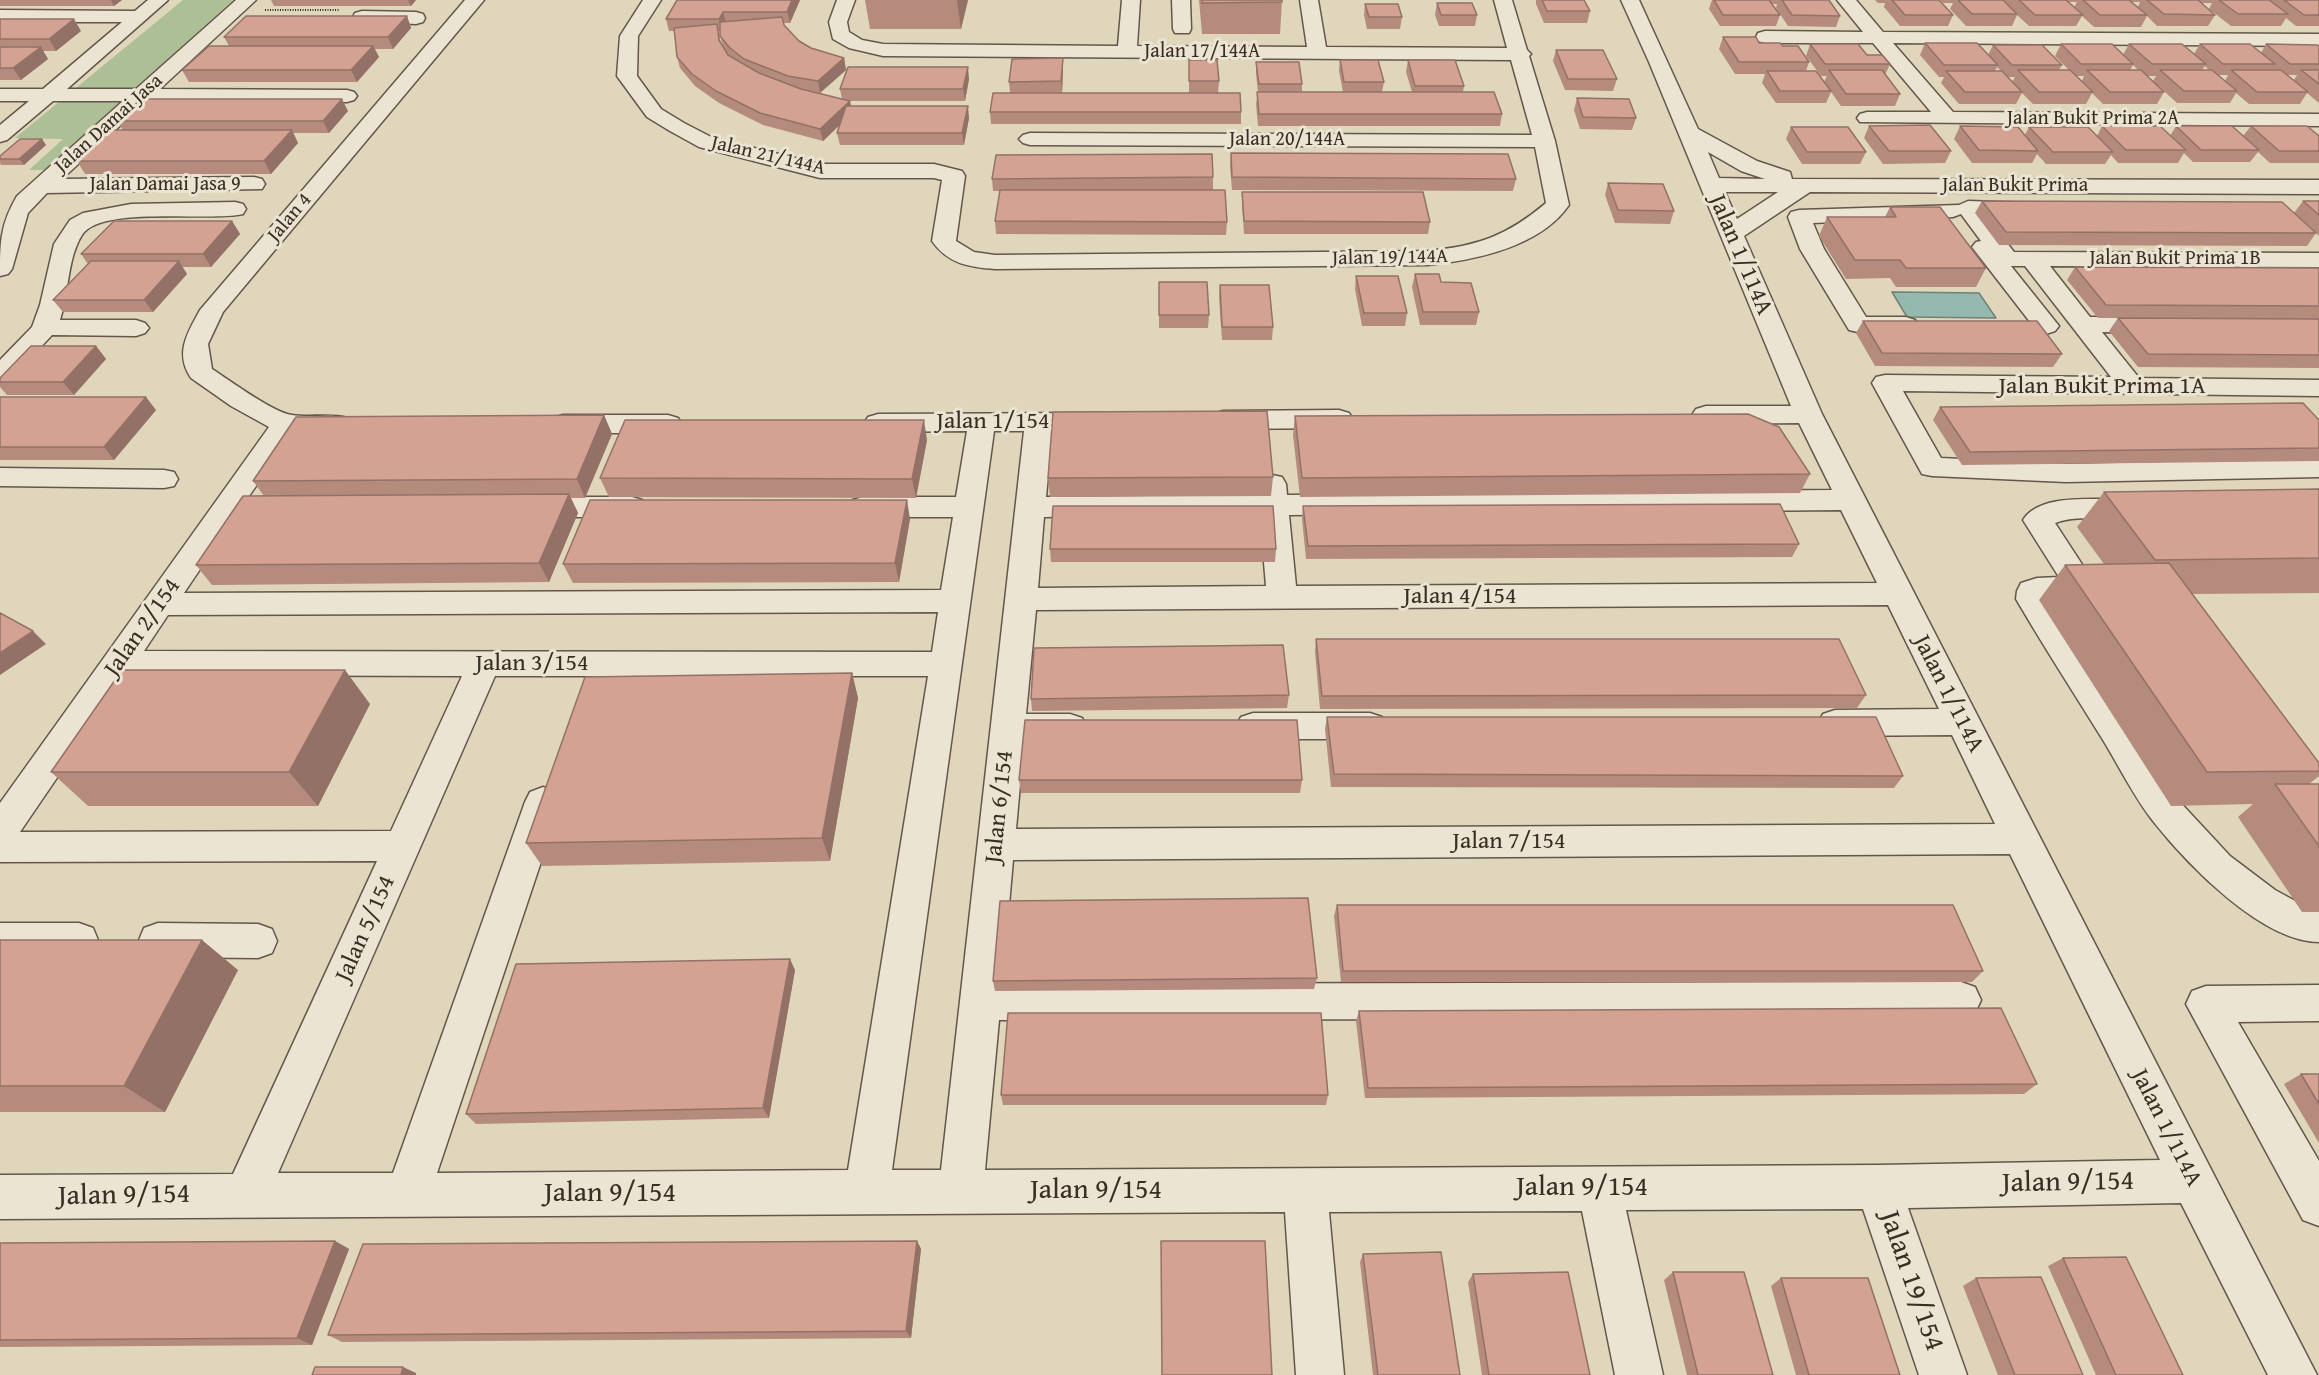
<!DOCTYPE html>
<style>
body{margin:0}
canvas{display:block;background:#e0d6bc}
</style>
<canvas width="2319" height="1375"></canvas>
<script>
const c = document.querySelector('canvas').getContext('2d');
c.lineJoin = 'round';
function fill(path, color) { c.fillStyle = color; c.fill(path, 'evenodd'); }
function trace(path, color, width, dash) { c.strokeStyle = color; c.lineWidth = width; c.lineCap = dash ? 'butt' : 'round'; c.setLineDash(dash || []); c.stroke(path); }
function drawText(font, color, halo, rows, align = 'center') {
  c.font = font + ' "Gentium Book Plus",serif'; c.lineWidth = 6; c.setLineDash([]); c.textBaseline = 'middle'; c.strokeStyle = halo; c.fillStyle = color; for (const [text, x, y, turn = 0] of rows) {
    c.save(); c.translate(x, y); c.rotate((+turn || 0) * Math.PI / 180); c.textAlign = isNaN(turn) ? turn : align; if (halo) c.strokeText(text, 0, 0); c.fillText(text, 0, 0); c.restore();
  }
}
fill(new Path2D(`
 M183 0H233L45 170H29L63 139 15 138Z`), '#acbf95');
const water = new Path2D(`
 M1892 292 1979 293 1996 318 1907 317Z`);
fill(water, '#94b9ae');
trace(water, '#708177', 1.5);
const minor = new Path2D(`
 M148 0H168L67 89H136L236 0H256L160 89 347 90 354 92 357 96 354 100 347 102 147 101 62 179 254 177 262 179 265 184 262 189 47 193 28 213 12 269 8 274 0 276C0 243 0 225 17 196L123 101H53L7 140 0 142V125L29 101H0V89H43L122 22H0V10L135 11Z
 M465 0H484L223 312 208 344 212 369C229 380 274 413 292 415 311 418 329 413 348 418L352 424 348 430 338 433H293L247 499H278L288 502 293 509 288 516 278 519H234L184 593 941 590 953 517H863L853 514 848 507 853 500 863 497H956L967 431 878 432 868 429 864 423 868 417 878 414 1096 413 1106 416 1110 422 1106 428 1096 431H1052L1046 497 1259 495 1258 484 1262 477 1272 475 1282 477 1286 484 1287 495 1832 490 1799 423 1706 424 1696 421 1692 415 1696 409 1706 406H1791L1649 62 1621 0H1639L1698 129 1757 161 1790 172 1792 179 2319 180V194L1810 192 1744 236 1822 414 2317 1375H2268L2181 1203 1908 1208 1967 1375H1919L1863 1209 1626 1210 1663 1375H1615L1582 1211 1329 1212 1344 1375H1296L1285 1212 0 1219V1175L233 1174 377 861 0 862V803L269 427 231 406 191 378C174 353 188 332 200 310ZM1708 152 1741 171 1765 179 1719 178ZM1725 192H1778L1737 219ZM994 431H1024L941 1170H892ZM1841 510 1877 583 1296 586 1289 515ZM1260 515 1266 586 1038 588 1044 517ZM1888 605 1939 709 1835 710 1823 714 1818 723 1823 732 1835 736 1952 735 1995 824 1016 829 1024 740H1070L1082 736 1087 727 1082 718 1070 714H1026L1036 610ZM938 612 932 652 144 651 168 615ZM127 675 462 676 391 831 20 832ZM495 676H928L848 1170 437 1173 561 802 556 792 543 787 530 792 525 802 393 1173H278ZM2010 854 2160 1160 1878 1165 985 1170 999 1020 1961 1018 1975 1013 1981 1000 1975 987 1961 982 1002 984 1013 860Z
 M643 0H661L638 36 637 76 661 109 684 123 713 138 820 164H934L962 171 965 176 956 241 974 252 995 255 1428 251C1478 246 1507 236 1546 203L1535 147 1030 145 1023 143 1019 139 1023 135 1030 133 1532 135 1511 60 883 56 849 48 833 39 829 22 837 0H855L847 22 849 32 862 40 883 44 1118 46 1122 0H1140L1137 46 1307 47 1300 0H1318L1326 47 1507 48 1494 0H1512L1527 50 1531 54 1529 56 1555 141 1569 205C1540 247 1476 260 1428 265L995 269C969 267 948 264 932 241L942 180 934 178H820L699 147 670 131 647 117 617 76 620 36Z
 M1172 0H1190L1191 29 1189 33H1175L1173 29Z
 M1837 0H1856L1883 32 2319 34V46L1893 43 1953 112 2319 114V126L1860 122 1857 118 1860 114 1867 112H1931L1873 43H1765L1758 41 1756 37 1758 33 1765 31 1863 32Z
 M362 11 416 12 423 14 425 18 423 22 416 24 355 21 353 17 355 13Z
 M1968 201 2030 203 2033 208 2030 213 1985 215 2014 252 2319 253V267L2050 266 2090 317H2159L2168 320 2172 325 2168 330 2159 333 2102 332 2139 378 2319 380V396L1903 391 1941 458 2066 464 2319 459V477L2066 482 1932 476 1922 474 1872 383 1876 377 1885 375 2111 377 2025 266H2011L2059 326 2055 331 2046 334 2037 331 1972 247 1976 242 1981 241 1961 214 1953 217 1813 223 1824 249 1866 317H1906L1915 320 1919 325 1915 330C1896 335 1868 335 1849 330L1800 249 1788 217 1791 212 1799 210 1959 205Z
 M235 202 243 204 246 209 243 214C210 222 101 205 82 235 67 259 69 293 60 320H136L145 323 149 328 145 333 136 336 52 335 9 381 0 383V360L32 327 40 305 54 244 70 220 83 213 131 204Z
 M1339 410 1349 413 1353 419 1349 425 1339 428 1223 429 1213 426 1209 420 1213 414 1223 411Z
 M563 415H668L678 418 682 424 678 430 668 433H563L553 430 549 424 553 418Z
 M0 468 164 470 174 472 178 479 174 486 164 488 0 486Z
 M530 497H632L642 500 647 507 642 514 632 517H530L520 514 515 507 520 500Z
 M2098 499 2134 500 2144 503 2149 510 2144 517C2116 525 2083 512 2055 523L2089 575 2092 587 2088 595 2077 598 2048 599 2178 800 2230 856 2275 890 2308 908H2319V942C2262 942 2187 864 2153 821 2134 797 2119 766 2103 740 2074 693 2044 647 2016 599L2017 591 2021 583 2037 578 2059 577 2023 520C2037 498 2075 499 2098 499Z
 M1253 713H1370L1382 717 1387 726 1382 735 1370 739H1253L1241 735 1236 726 1241 717Z
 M0 923H79L93 928 98 940 93 952 79 957H0Z
 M158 923 258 924 272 929 277 941 272 953 258 958 158 957 144 952 139 940 144 928Z
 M2319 985V1021L2238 1022 2319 1161V1226L2303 1220 2186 1004 2192 991 2206 986Z`);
trace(minor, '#64574a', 3);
trace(new Path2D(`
 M265 10H339`), '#3a2d24', 2, [1, 1.5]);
fill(minor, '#ebe4d3');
fill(new Path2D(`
 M0 0H122L114 6H0Z
 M271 0H416L411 6H274Z
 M677 0H800L790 23H783L784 25 799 41 811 48 844 58 846 70 820 93 842 99 840 89 969 79 965 101H850L851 106 969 118 964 145H840L837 133 841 124 823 141 763 125 719 103 695 86 680 68 677 57 675 31H669L666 19ZM718 31H720V36L723 46 721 43Z
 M865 0H968L961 29H870Z
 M1199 0H1282L1280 34H1202Z
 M1536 0H1584L1590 11 1587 23H1544L1536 4Z
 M1712 0H1829L1840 16 1836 27 1788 26 1776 8 1777 4H1772L1780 15 1776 26H1720L1709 9Z
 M1875 0H1939L1953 15 1948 26H1900L1884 7 1885 3H1878Z
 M1940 0H2319V26H2296L2286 18 2281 26H2231L2209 9 2212 3H2202L2215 15 2208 26H2157L2147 16 2141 27H2094L2082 16 2076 26H2029L2017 15 2012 26H1966L1950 9 1953 3H1943ZM2069 2H2077L2074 7ZM2132 2H2140L2138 7Z
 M1437 3 1477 15 1475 26H1439L1435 15Z
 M1365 4 1402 17 1400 29H1367L1364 15Z
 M407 16 411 28 393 49H375L379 57 357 82H189L182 70 229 46 224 37Z
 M0 19 81 31 56 51H43L48 59 21 80H0Z
 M1723 37 1783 46 1809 62 1806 71 1824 82 1827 76H1821L1806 56 1810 44 1867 55 1890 64 1885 75 1900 94 1895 106H1841L1831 92 1826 103H1776L1762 83 1765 74H1735L1719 49Z
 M1925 43 1988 55 1993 45 2062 65 2059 70H2069L2055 56 2061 44 2123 55 2129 44 2194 54 2200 44 2261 53 2266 44 2319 46V103L2307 93 2300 104H2249L2236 93 2230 103H2177L2153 81 2156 76H2147L2164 92 2157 104H2103L2092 93 2086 104H2033L2022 93 2016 104H1959L1941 83 1944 77H1939L1920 55ZM2133 65 2138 70H2130ZM2205 66 2209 70H2202ZM1997 67 2001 71H1995ZM2219 75H2228L2225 81ZM2287 75H2297L2294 80ZM2077 76H2084L2082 81ZM2008 77H2015L2012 82Z
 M1556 50 1617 79 1613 91 1565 90 1553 61Z
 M1063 58V70L1062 93 1241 112V124H991L990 112 1010 93 1009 82Z
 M1189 60 1219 81 1218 93H1189Z
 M1340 60 1384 82 1382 92H1412L1406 72 1408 60 1464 86 1463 92 1502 114 1500 126H1258L1256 104 1258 92 1256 74V62L1302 84V92H1343L1339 71Z
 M1577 98 1636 118 1632 130 1580 129 1574 110Z
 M348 111 329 133H293L298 143 271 174H85L77 161 123 130 117 121Z
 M1869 126 1951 151 1945 163 1883 164 1864 138Z
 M1960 126 2025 135 2029 127 2097 136 2102 126 2170 136 2176 126 2243 136 2251 126 2319 136V163H2270L2258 152 2250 162H2193L2184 153 2178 163H2118L2111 155 2105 164H2046L2037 154 2032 163H1972L1954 139Z
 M1791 127 1866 152 1860 164H1802L1786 139Z
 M42 139 46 145 24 165H1L0 163V156Z
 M1231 153 1516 179 1513 191 1232 190 1230 166Z
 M1213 177V190L1227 222 1226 235 996 234 995 221 1000 191H993L992 179Z
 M1608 183 1674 211 1670 224 1615 223 1605 195Z
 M1242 192 1430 222 1428 234H1244L1242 204Z
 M1982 201 2294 213 2303 201H2319V236L2316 233 2307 246 1999 245 1975 213Z
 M1890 207 1986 268 1976 287H1896L1890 278 1846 279 1819 236 1827 217H1885Z
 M232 221 240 234 211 267H182L187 274 153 312H63L53 300 88 264 81 254Z
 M2075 267 2319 268V368L2138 367 2109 331 2118 318H2098L2067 280Z
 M1415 274 1441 282 1479 312 1476 325H1420L1412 287Z
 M1356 276 1407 313 1405 326H1362L1355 289Z
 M1159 282 1209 315 1208 328H1159Z
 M1220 285 1273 327 1272 340H1222L1219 297Z
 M1863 321 2062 354 2053 367 1875 366 1856 333Z
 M96 346 106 359 74 395H7L0 387V378Z
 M0 397 156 410 114 460H0Z
 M1940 407 2319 420V461L1962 465 1933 420Z
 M604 415 612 434 585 498H571L578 513 549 582 212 585 196 565 264 496 253 481Z
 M1295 416 1810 474 1800 493 1300 497 1293 435Z
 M927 440 916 498 609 497 600 478Z
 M1273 477 1271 496 1050 497 1048 478Z
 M2319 489V593L2192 594 2319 763V776L2309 784H2319V912H2302L2238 817 2253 804 2171 806 2039 600 2065 565 2104 564 2077 527 2104 492Z
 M1303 506 1799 544 1792 557 1306 559 1302 519Z
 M910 519 899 582 573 583 563 564Z
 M1050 549H1276L1275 562H1051Z
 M1316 639 1866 695 1857 708 1320 709 1315 652Z
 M852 673 858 698 830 861 542 866 526 843Z
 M1289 695 1287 708 1032 711 1031 699Z
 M370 704 318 806H88L51 772Z
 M1327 717 1903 776 1894 788 1331 787 1325 729Z
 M1019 780H1302L1300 793H1021Z
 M1337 905 1983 971 1972 982H1341L1334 916Z
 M0 940 238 970 165 1112H0Z
 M795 970 769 1118 476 1124 466 1114Z
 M1317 978 1314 989 995 991 993 981Z
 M1359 1011 2037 1084 2024 1094 1365 1098 1356 1021Z
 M2301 1074H2319V1143L2284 1084Z
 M1001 1095H1328L1326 1105H1003Z
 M335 1241 349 1249 312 1345 0 1347V1243Z
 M917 1241 921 1249 911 1338 342 1342 328 1335Z
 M1363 1254 1460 1375H1373L1360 1262Z
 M2063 1258 2183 1375H2096L2048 1266Z
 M1673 1272 1773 1375H1687L1664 1280Z
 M1473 1274 1590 1375H1482L1468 1282Z
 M1781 1278 1900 1375H1796L1771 1286Z
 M1976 1278 2083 1375H1998L1963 1286Z`), '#b58b7e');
fill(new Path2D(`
 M111 0H122L114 6Z
 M408 0H416L411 6Z
 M792 0H800L790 23 787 12Z
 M957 0H968L961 29Z
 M723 12 726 23 722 31 719 19Z
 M407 16 411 28 393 49 388 37Z
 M74 19 81 31 56 51 49 39Z
 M373 46 379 57 357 82 351 70Z
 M41 47 48 59 21 80 13 68Z
 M844 58 846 70 820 93 818 81Z
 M1063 58V70L1062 93 1061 81Z
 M968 67 969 79 965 101 963 89Z
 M342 99 348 111 329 133 323 121Z
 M850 101 852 113 823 141 820 129Z
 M968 106 969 118 964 145 962 133Z
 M292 130 298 143 271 174 264 161Z
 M42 139 46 145 24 165 19 159Z
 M232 221 240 234 211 267 203 254Z
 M179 261 187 274 153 312 144 300Z
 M96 346 106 359 74 395 63 382Z
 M146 397 156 410 114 460 104 447Z
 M604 415 612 434 585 498 577 479Z
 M924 420 927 440 916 498 912 479Z
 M569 494 578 513 549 582 539 563Z
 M907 500 910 519 899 582 895 563Z
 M33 631 46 644 0 675V653Z
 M345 670 370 704 318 806 289 772Z
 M852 673 858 698 830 861 822 838Z
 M202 940 238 970 165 1112 124 1086Z
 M790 959 795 970 769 1118 763 1108Z
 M335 1241 349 1249 312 1345 297 1338Z
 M917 1241 921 1249 911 1338 906 1331Z
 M403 1367 416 1373V1375H401Z`), '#947167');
const building = new Path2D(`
 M677 0H792L787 12H723L719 19H666Z
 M1202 0H1282V2L1202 3Z
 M1542 0H1584L1590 11H1547Z
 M1714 0H1769L1780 15H1723Z
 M1782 0H1829L1840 16 1792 15Z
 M1892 0H1939L1953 15H1905Z
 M1958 0H2003L2017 14H1972Z
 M2019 0H2066L2083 15H2035Z
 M2083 0H2129L2147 15H2100Z
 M2147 0H2198L2215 15 2164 14Z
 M2219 0H2269L2288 14H2238Z
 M2284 0H2319V15H2304Z
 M1437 3H1472L1477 15H1441Z
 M1365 4H1398L1402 17H1369Z
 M246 16H407L388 37H224Z
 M782 17 784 25 799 41 811 48 844 58 818 81 788 76 744 59 730 48 720 36V22Z
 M0 19H74L49 39H0Z
 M717 24 719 40 728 55 759 73 801 89 850 101 820 129 760 113 716 91 692 74 677 57 674 28Z
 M1723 37H1756L1759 43H1780L1783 46H1798L1809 62H1739Z
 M1925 43H1977L1998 65H1944Z
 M1810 44H1858L1867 55H1882L1890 64H1825Z
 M2061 44H2112L2133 64H2081Z
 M2129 44H2182L2206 64H2152Z
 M2200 44H2250L2275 64H2223Z
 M2266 44 2317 45 2319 46V64H2290Z
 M1993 45H2042L2062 65H2012Z
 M209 46H373L351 70H182Z
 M0 47H41L13 68H0Z
 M1556 50H1603L1617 79H1568Z
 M1063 58 1061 81 1009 82 1012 59Z
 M1189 60H1217L1219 81H1189Z
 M1340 60H1378L1384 82H1344Z
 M1408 60H1455L1464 86H1415Z
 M1256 62H1299L1302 84H1259Z
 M848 67H968L963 89H840Z
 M1829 70H1882L1900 94H1846Z
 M2018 70H2070L2093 92H2039Z
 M2087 70H2141L2164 92H2110Z
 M2160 70H2212L2237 91H2184Z
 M2231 70H2281L2308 92H2257Z
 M2301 70H2319V84Z
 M1767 71H1816L1831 91H1780Z
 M1946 71H2002L2022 92H1965Z
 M1257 92H1494L1502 114H1259Z
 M993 93H1240L1241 112H990Z
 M1577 98 1629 99 1636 118 1583 117Z
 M141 99H342L323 121H117Z
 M846 106H968L962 133H837Z
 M1930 125 1951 151H1889L1869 126Z
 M1960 126 2018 127 2038 151 1979 150Z
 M2102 126H2160L2186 150H2126Z
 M2176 126H2232L2259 150H2201Z
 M2251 126H2307L2319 136V151H2279Z
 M1791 127H1848L1866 152H1807Z
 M2029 127H2088L2113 152H2053Z
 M110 130H292L264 161H77Z
 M20 139H42L19 159H0V156Z
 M1231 153 1508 154 1516 179 1232 177Z
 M1212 154 1213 177 992 179 996 155Z
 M1608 183 1663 184 1674 211 1618 210Z
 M1000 190H1225L1227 222 995 221Z
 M1242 192H1423L1430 222 1244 221Z
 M1982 201 2282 202 2316 233 2006 232Z
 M2303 201H2319V215Z
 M1890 207H1940L1986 268H1906L1900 260H1855L1827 217H1896Z
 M114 221H232L203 254H81Z
 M91 261H179L144 300H53Z
 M2075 267 2319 268V306L2106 305Z
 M1415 274H1439L1441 282 1471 283 1479 312H1423Z
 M1356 276H1398L1407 313H1364Z
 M1159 282H1207L1209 315H1159Z
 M1220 285H1269L1273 327H1222Z
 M2118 318 2319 319V355L2148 354Z
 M1863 321H2037L2062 354 1882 353Z
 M31 346H96L63 382H0V378Z
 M0 397H146L104 447H0Z
 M2303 403 2319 420V448L1970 452 1940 407Z
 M1267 411 1273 477 1048 478 1053 412Z
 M1748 414 1779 427 1810 474 1302 478 1295 416Z
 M604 415 577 479 253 481 296 417Z
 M625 420H924L912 479 600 478Z
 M2319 489V558L2155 560 2104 492Z
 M569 494 539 563 196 565 243 496Z
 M590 500H907L895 563 563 564Z
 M1780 504 1799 544 1308 546 1303 506Z
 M1053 506H1273L1276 549H1050Z
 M2169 563 2319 763V771L2207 772 2065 565Z
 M0 613 33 631 0 653Z
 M1316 639H1839L1866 695 1322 696Z
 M1283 645 1289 695 1031 699 1034 648Z
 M122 670H345L289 772H51Z
 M852 673 822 838 526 843 585 677Z
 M1327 717H1876L1903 776 1334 774Z
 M1025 720H1297L1302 780H1019Z
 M2275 784H2319V846Z
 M1308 898 1317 978 993 981 1000 901Z
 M1337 905H1953L1983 971H1343Z
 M0 940H202L124 1086H0Z
 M790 959 763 1108 466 1114 516 964Z
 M2001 1008 2037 1084 1368 1088 1359 1011Z
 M1008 1013H1321L1328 1095H1001Z
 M2301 1074H2319V1104Z
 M335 1241 297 1338 0 1340V1243Z
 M917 1241 906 1331 328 1335 363 1244Z
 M1161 1241H1265L1272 1375H1162Z
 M1441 1252 1460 1375H1378L1363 1254Z
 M2126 1257 2183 1375H2116L2063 1258Z
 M1568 1272 1590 1375H1489L1473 1274Z
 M1673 1272H1744L1773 1375H1698Z
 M2041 1277 2083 1375H2015L1976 1278Z
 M1781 1278H1868L1900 1375H1809Z
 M315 1367H403L401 1375H312Z`);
fill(building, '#d3a293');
trace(building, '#947167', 1.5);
drawText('20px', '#3a2d24', '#ebe4d3', [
 ["Jalan 17/144A",1202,52],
 ["Jalan Bukit Prima 2A",2093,119],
 ["Jalan Damai Jasa",109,124,-42],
 ["Jalan 20/144A",1287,140],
 ["Jalan 21/144A",768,156,13],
 ["Jalan Damai Jasa 9",165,185],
 ["Jalan Bukit Prima",2015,186],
 ["Jalan 4",290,218,-50],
 ["Jalan 19/144A",1390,258,-1],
 ["Jalan Bukit Prima 1B",2175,259]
]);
drawText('24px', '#3a2d24', '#ebe4d3', [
 ["Jalan 1/114A",1740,255,67],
 ["Jalan Bukit Prima 1A",2102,387],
 ["Jalan 1/154",993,422],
 ["Jalan 4/154",1460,597],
 ["Jalan 2/154",143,628,-55],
 ["Jalan 3/154",532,664],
 ["Jalan 1/114A",1948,694,63],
 ["Jalan 6/154",1000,807,-84],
 ["Jalan 7/154",1509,842],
 ["Jalan 5/154",366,929,-66],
 ["Jalan 1/114A",2166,1128,63]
]);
drawText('28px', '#3a2d24', '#ebe4d3', [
 ["Jalan 9/154",2068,1183,-1],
 ["Jalan 9/154",1582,1188],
 ["Jalan 9/154",1096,1191],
 ["Jalan 9/154",610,1194],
 ["Jalan 9/154",124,1196,-1],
 ["Jalan 19/154",1911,1281,71]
]);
</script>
